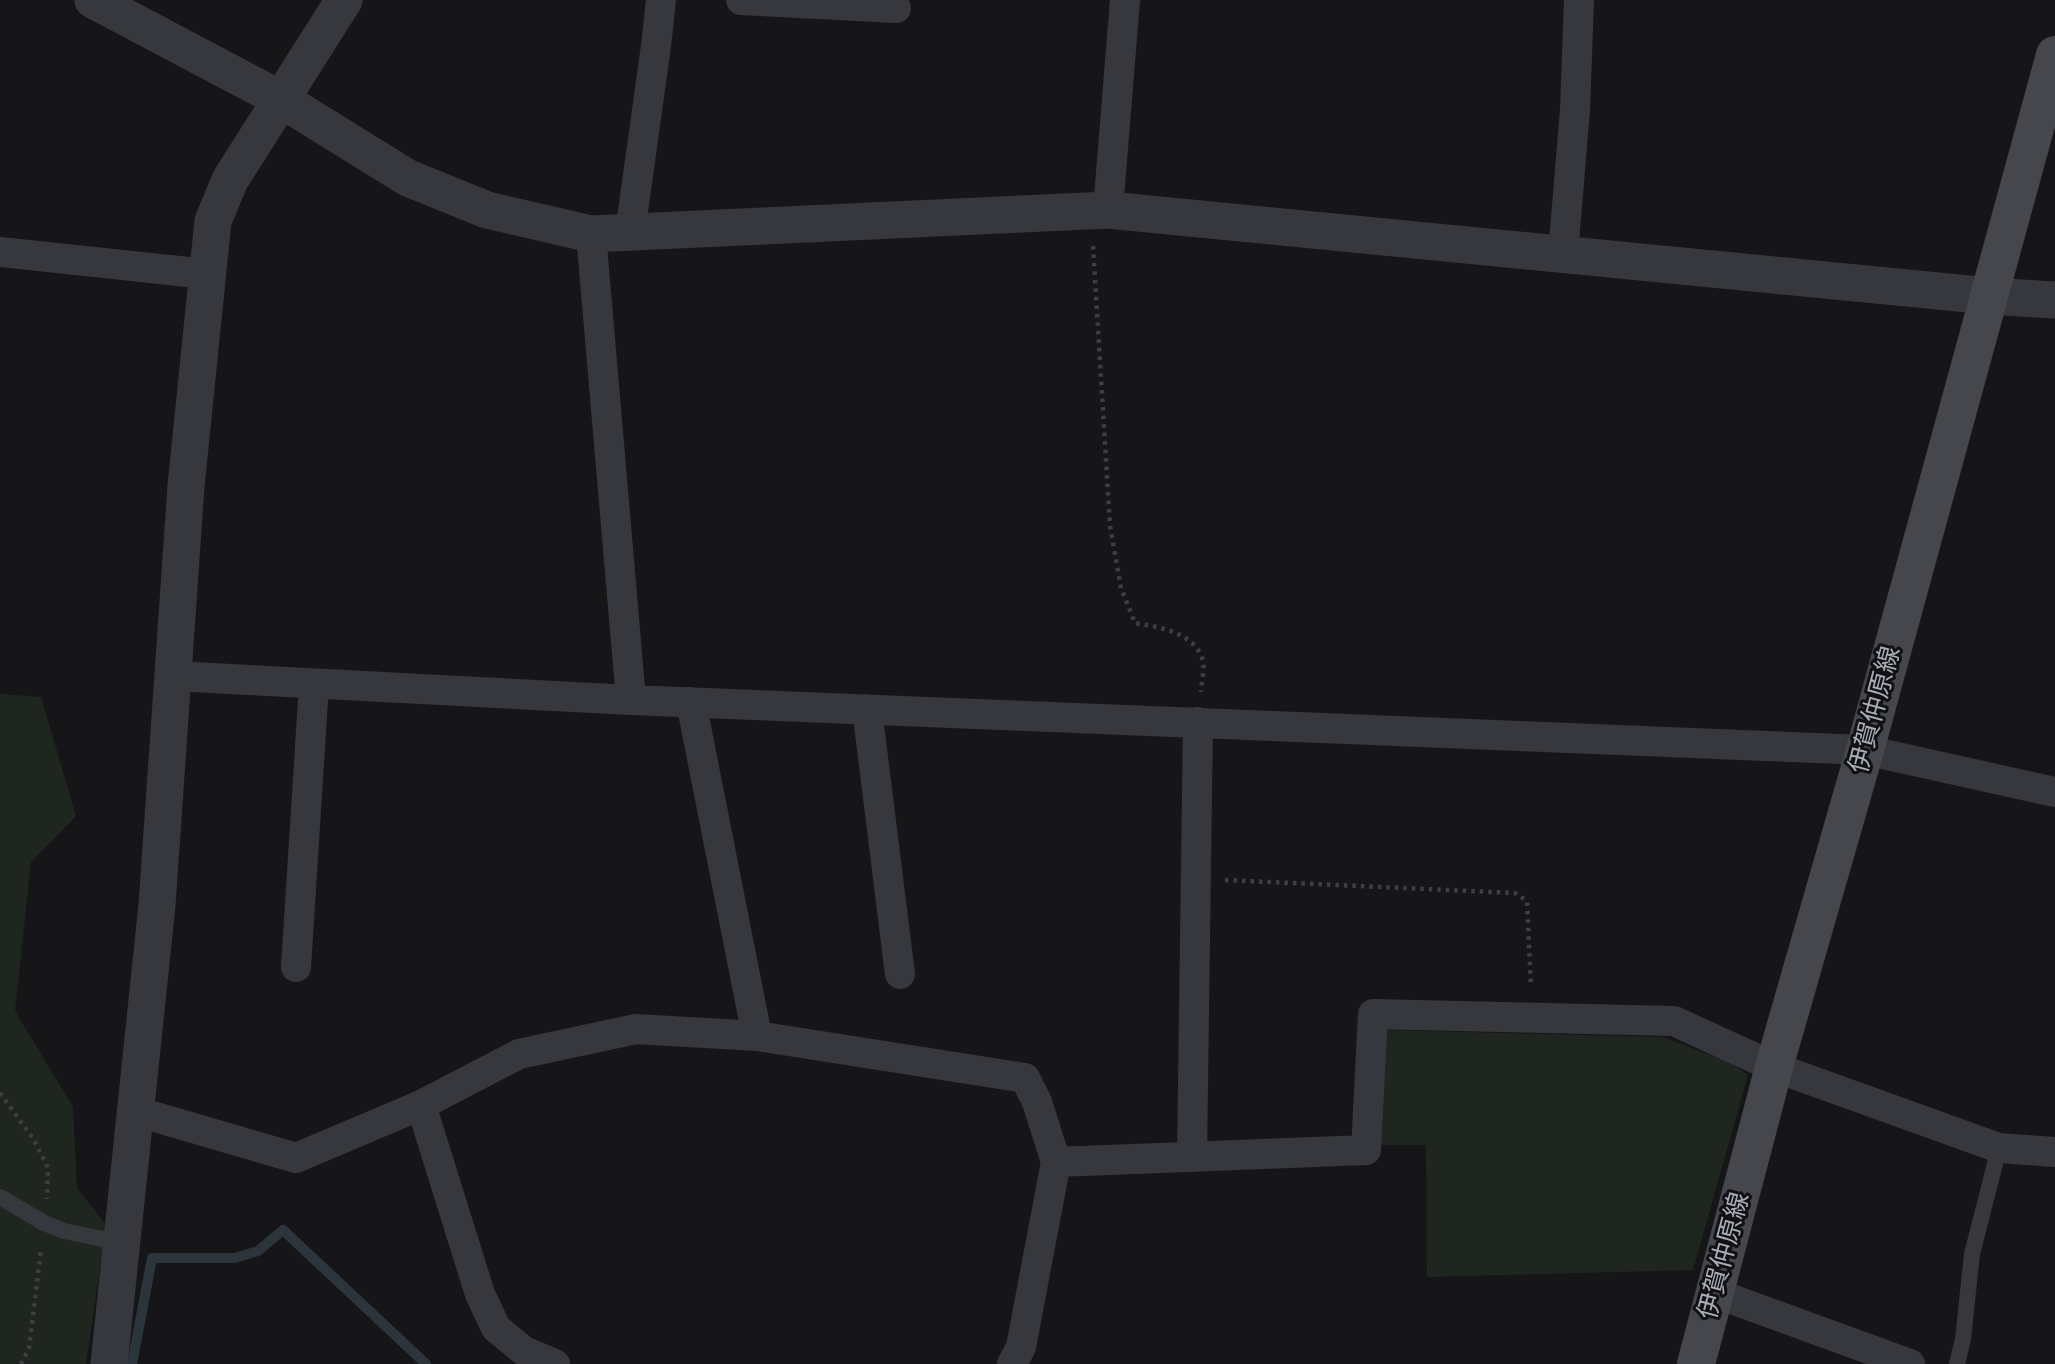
<!DOCTYPE html>
<meta charset="utf-8">
<style>
body{margin:0}
canvas{display:block;background:#161618}
</style>
<canvas width="2055" height="1364"></canvas>
<script>
const c = document.querySelector('canvas').getContext('2d');
c.lineJoin = 'round';
function fill(path, color) { c.fillStyle = color; c.fill(path, 'evenodd'); }
function trace(path, color, width, dash) { c.strokeStyle = color; c.lineWidth = width; c.lineCap = dash ? 'butt' : 'round'; c.setLineDash(dash || []); c.stroke(path); }
function drawText(font, color, halo, rows, align = 'center') {
  c.font = font + ' "Alegreya Sans","Noto Sans JP",sans-serif'; c.lineWidth = 6; c.setLineDash([]); c.textBaseline = 'middle'; c.strokeStyle = halo; c.fillStyle = color; for (const [text, x, y, turn = 0] of rows) {
    c.save(); c.translate(x, y); c.rotate((+turn || 0) * Math.PI / 180); c.textAlign = isNaN(turn) ? turn : align; if (halo) c.strokeText(text, 0, 0); c.fillText(text, 0, 0); c.restore();
  }
}
fill(new Path2D(`
 M0 694 41 697 76 816 31 862 15 1011 73 1107 77 1188 106 1225 86 1364H0Z
 M1384 1030 1663 1037 1731 1063 1748 1075 1693 1270 1427 1277 1426 1145H1379Z`), '#1e261f');
trace(new Path2D(`
 M132 1364 152 1258H235L258 1251 283 1230 426 1364`), '#2c353c', 10);
trace(new Path2D(`
 M1093 246 1110 526 1121 588 1135 623C1158 627 1193 632 1202 658 1206 667 1201 683 1201 692
 M1225 880 1515 893 1527 901 1531 987
 M0 1093 34 1140 48 1168 47 1199
 M21 1364 29 1348 41 1249`), '#3d3f44', 4.5, [3.5, 5]);
trace(new Path2D(`
 M0 1197 44 1223 64 1231 122 1243
 M1957 1364 1963 1339 1972 1254 1999 1148`), '#37383d', 16);
trace(new Path2D(`
 M741 0 896 8
 M1108 210 1125 0
 M630 233 656 46 661 0
 M591 234 631 700
 M0 252 207 274
 M1563 254 1575 110 1579 0
 M173 676 631 700 1865 750 2055 792
 M691 702 757 1036
 M867 709 900 974
 M296 967 314 684
 M421 1105 519 1054 636 1029 757 1036 1025 1078 1037 1102 1056 1162
 M135 1111 296 1158 421 1105 480 1294 496 1328 524 1351 555 1364
 M1192 1157 1198 722
 M1715 1293 1910 1364
 M1012 1364 1021 1347 1056 1162 1366 1150 1373 1014 1674 1021 1774 1067 1999 1148 2055 1152`), '#37383d', 30);
trace(new Path2D(`
 M93 0 282 100 408 178 487 210 591 234 1108 210 1989 296 2055 300
 M109 1364 157 905 186 486 213 221 230 180 344 0`), '#37383d', 37);
trace(new Path2D(`
 M1696 1364 1774 1067 1865 750 2055 55`), '#45474d', 38);
drawText('26px', '#a8adb8', '#111113', [
 ["伊賀仲原線",1875,710,-75],
 ["伊賀仲原線",1724,1256,-75]
]);
</script>
